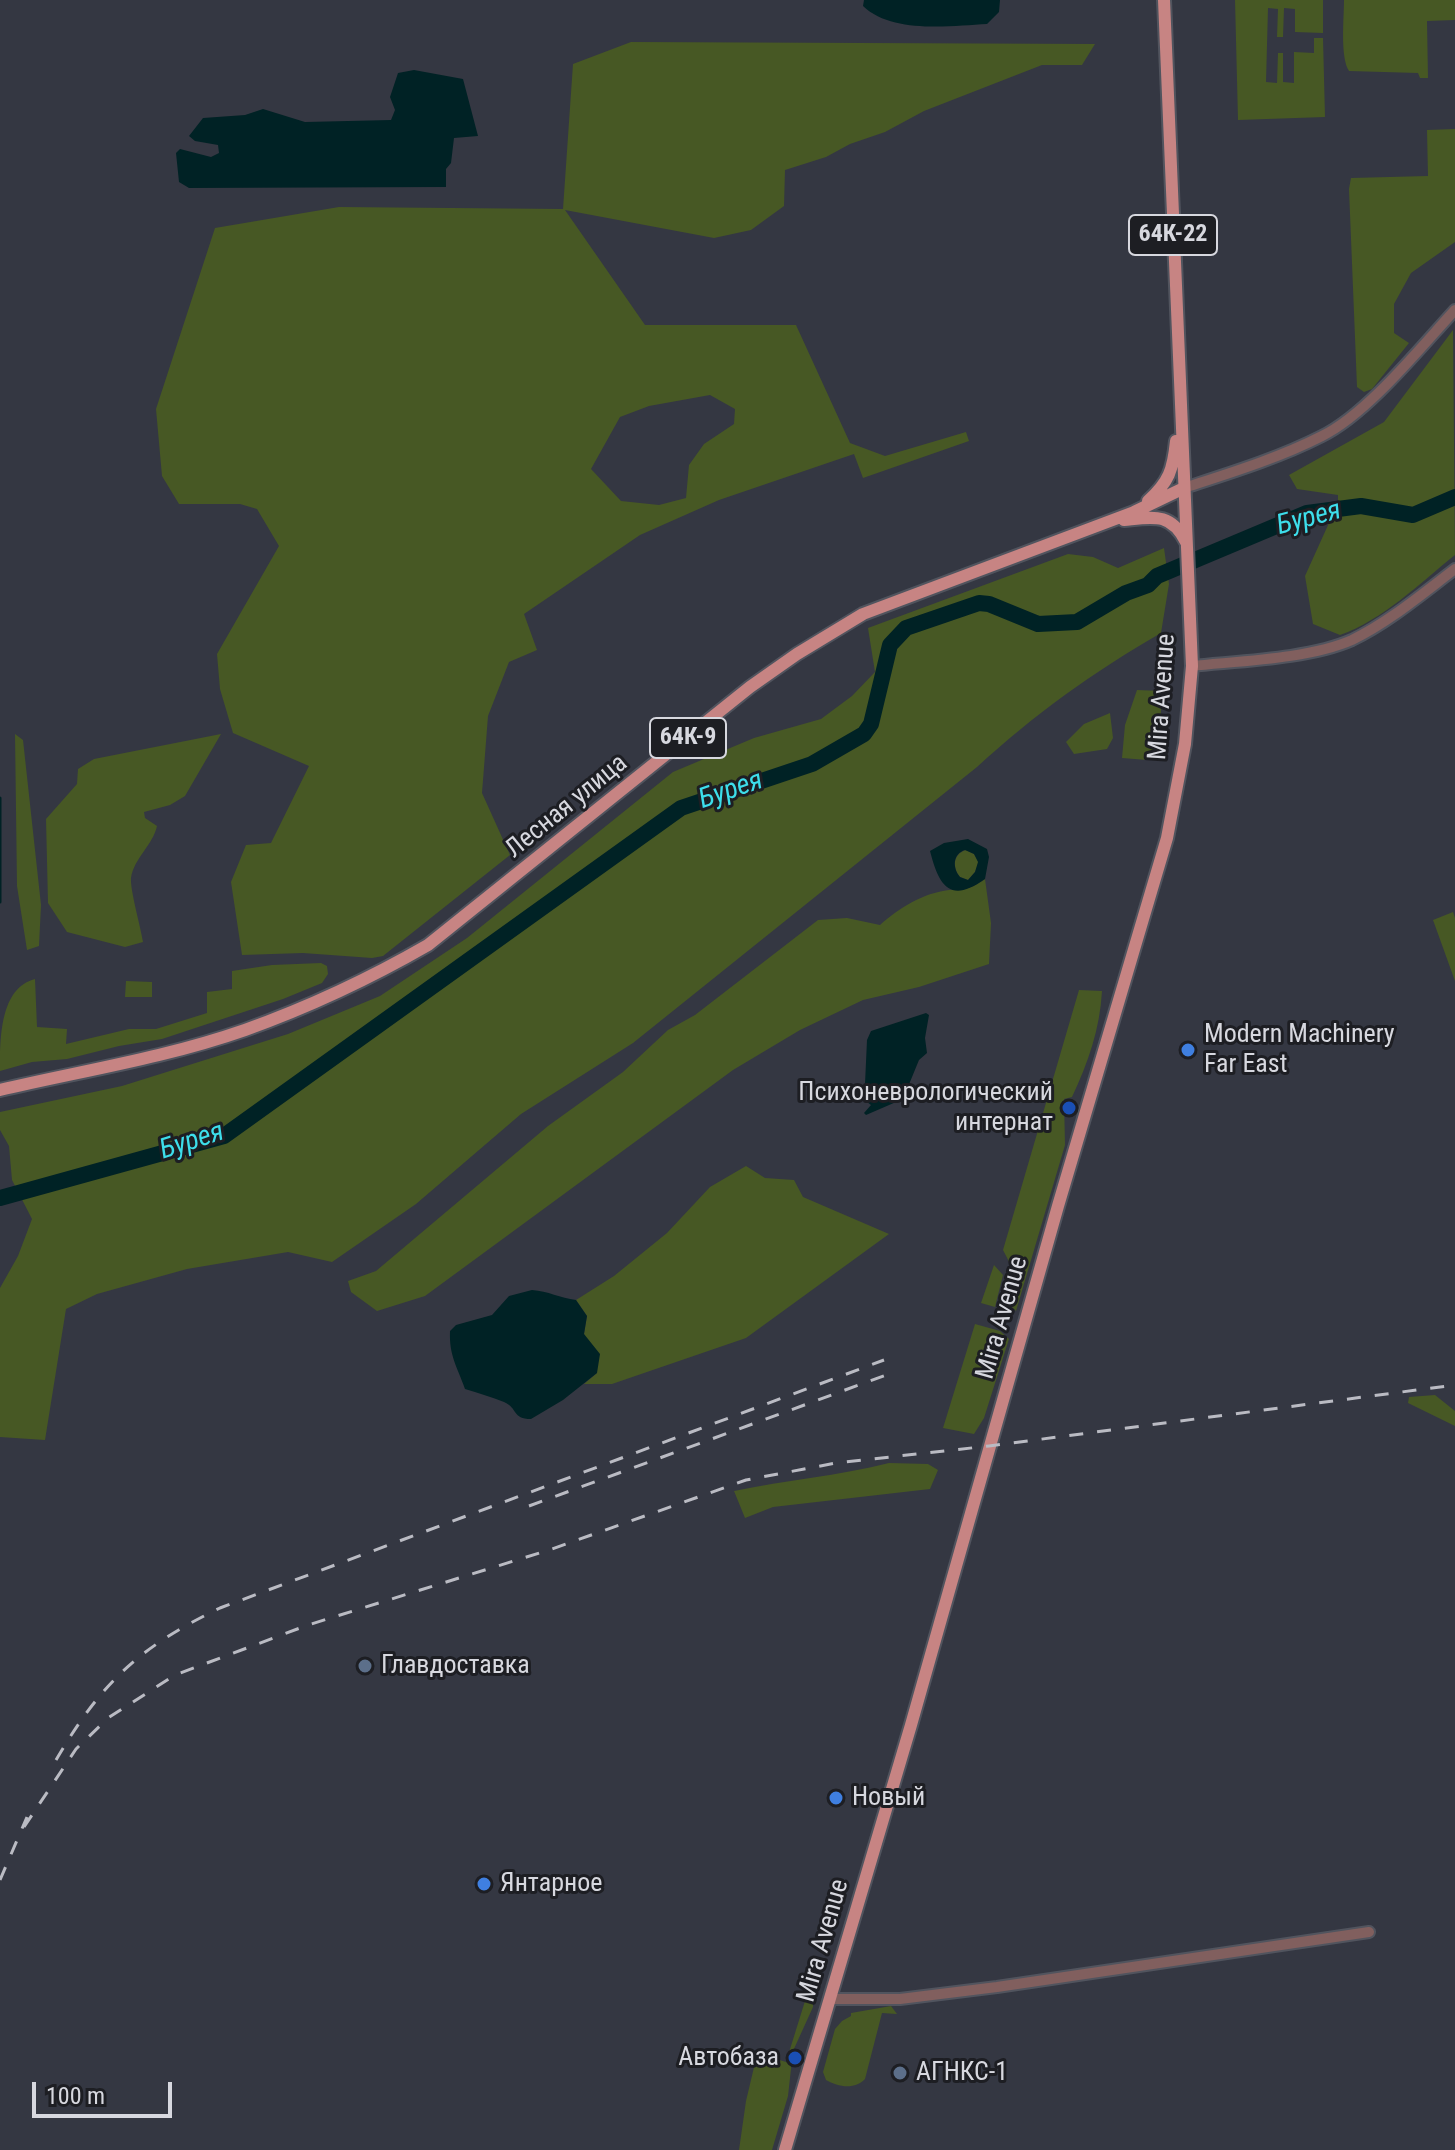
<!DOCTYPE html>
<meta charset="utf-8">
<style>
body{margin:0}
#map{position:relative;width:1455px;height:2150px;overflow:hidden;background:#343742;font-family:"Roboto Condensed",sans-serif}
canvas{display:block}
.scale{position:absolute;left:32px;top:2082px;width:140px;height:36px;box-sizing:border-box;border:4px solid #d7d8df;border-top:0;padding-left:10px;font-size:24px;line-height:28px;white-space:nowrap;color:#d7d8df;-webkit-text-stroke:6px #1d1e23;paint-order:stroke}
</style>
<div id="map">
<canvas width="1455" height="2150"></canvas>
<div class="scale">100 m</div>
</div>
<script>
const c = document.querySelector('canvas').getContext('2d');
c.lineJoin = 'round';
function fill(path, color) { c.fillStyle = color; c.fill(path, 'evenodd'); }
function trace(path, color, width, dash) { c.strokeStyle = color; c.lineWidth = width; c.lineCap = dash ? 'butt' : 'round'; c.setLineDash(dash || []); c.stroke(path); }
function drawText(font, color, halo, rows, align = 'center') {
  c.font = font + ' "Roboto Condensed",sans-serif'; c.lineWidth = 6; c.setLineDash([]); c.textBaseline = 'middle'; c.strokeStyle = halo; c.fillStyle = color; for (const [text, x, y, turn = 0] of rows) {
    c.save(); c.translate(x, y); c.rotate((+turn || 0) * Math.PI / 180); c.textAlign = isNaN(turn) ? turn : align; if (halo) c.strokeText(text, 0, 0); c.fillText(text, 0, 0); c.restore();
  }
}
fill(new Path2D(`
 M1235 0H1323V33L1295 32V9L1284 8 1283 37H1277L1278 9 1268 8 1266 82 1277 83 1278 53H1283V82L1294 83V52L1314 53V38H1323L1325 117 1238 120Z
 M1344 0H1455V20L1427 21 1428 78H1420L1418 73 1349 71C1340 57 1344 18 1344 0Z
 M631 42 1095 44 1082 65H1042L924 111 885 132 850 144 826 157 785 170 784 206 751 230 714 238 565 210 645 325H796L850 443 885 456 966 432 969 441 863 478 854 454 719 500 640 535 524 614 537 650 509 662 488 716 482 793 510 855 383 956 372 958 303 953 242 955 231 882 246 845 271 843 309 766 233 733 220 689 217 654 279 546 257 509 240 504H179L162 476 156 409 215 228 339 207 563 209 573 64ZM710 395 735 409 734 424 704 444 689 465 686 498 659 505 621 501 591 469 620 417 649 406Z
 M1455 129V242L1411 273 1394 304V333L1409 343 1372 389 1364 392 1357 387 1349 189 1351 178 1428 176 1427 130Z
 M1453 330 1455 555C1420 583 1383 620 1340 635L1313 624 1305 576 1338 503V495L1297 489 1289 475 1384 422Z
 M1164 548 1169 584 1161 633C1092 673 1036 713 977 767L633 1043 521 1114 416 1204 332 1262 288 1252 187 1269 97 1294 66 1309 45 1440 0 1437V1288L18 1256 32 1219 12 1180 9 1146 0 1130V1112L122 1086 288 1034 380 996 467 938 673 772 754 738 821 719 852 696 875 672 868 628 1068 554 1093 557 1118 568Z
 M1137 690 1162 691 1159 749 1147 760 1122 758 1125 725Z
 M1110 713 1113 738 1107 749 1074 754 1066 742 1084 724Z
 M15 734 23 740 41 905 39 946 27 950 17 886Z
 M221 734 185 796 170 805 144 812 145 818 157 826C153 845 134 858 131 878 130 890 141 928 143 942L125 947 67 932 48 903 46 819 77 784 78 769 94 759Z
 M966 850 974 854 979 862 975 872 968 880 960 877C952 867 953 854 966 850Z
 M985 879 991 923 989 964 919 987 863 1000 800 1030 733 1070 425 1296 377 1311 351 1292 348 1281 376 1271 548 1126 623 1072 668 1030 695 1015 818 920 847 918 880 925C899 908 923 893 949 890 966 889 969 890 985 879Z
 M1453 912 1455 918V981L1433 920Z
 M321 963 327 966 328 974 322 983 283 999 162 1039 119 1046 67 1059 32 1062 0 1071C0 1038 0 988 35 979L37 1027 67 1029 66 1044 129 1029H156L207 1013V992L232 989V971L272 965Z
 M126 981 152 982V997H125Z
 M1079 990 1102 991C1100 1029 1088 1063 1072 1097L1064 1099 1065 1145 1016 1311 1012 1307 1017 1277 1003 1250Z
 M746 1166 765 1178 794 1180 803 1197 889 1234 746 1338 612 1384H584L597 1373 584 1334 587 1316 576 1300 614 1276 667 1233 710 1187Z
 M994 1265 1003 1275 995 1307 981 1303Z
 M975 1324 1000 1331 1009 1339 984 1418 974 1434 943 1428Z
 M1435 1395 1455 1411V1426L1408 1403 1409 1397Z
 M889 1463 928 1464 938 1470 930 1489 773 1507 745 1518 734 1491C786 1480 838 1476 889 1463Z
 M810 1985 813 1988V2007L793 2051 788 2096 772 2150H739L746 2101 755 2063 766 2062 770 2057 786 2062Z
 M891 2006 897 2014 882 2013 865 2079C855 2090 838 2087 826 2080L823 2072 835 2029 842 2021 851 2016V2013Z`), '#475824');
fill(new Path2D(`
 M864 0H1000L999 12 987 24C950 26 892 34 863 6Z
 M414 70 463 79 478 136 454 138 451 163 446 169V187L189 188 179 182 176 153 180 149 211 157 219 153 218 145 195 141 189 136 203 118 245 115 263 109 305 122 391 120 395 110 390 97 398 73Z
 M968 839 987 849 989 857 985 879C950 904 939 886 930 851L944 843ZM965 850 974 854 978 862 975 872 968 880 960 877C952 867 953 854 965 850Z
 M926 1013 929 1015 925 1038 927 1053 919 1060 903 1099 866 1115 864 1113 871 1105 863 1099 862 1087 865 1084 867 1040 871 1031Z
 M532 1290C548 1291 560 1298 576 1300L587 1316 584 1334 600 1354 597 1373 563 1400 531 1419C512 1419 518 1408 504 1402 492 1397 478 1393 465 1389 457 1366 449 1356 450 1331L456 1325 492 1315 509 1296Z`), '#002225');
trace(new Path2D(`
 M0 798V902`), '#002225', 3);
trace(new Path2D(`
 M0 1198 224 1136 681 808 812 764 864 734 871 724 890 645 906 628 979 603 989 604 1038 624 1077 622 1126 593 1148 585 1157 576 1307 513 1361 506 1413 515 1455 497`), '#002225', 16);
const minor = new Path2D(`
 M1184 488C1230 473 1279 458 1322 436 1367 414 1420 348 1455 310
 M1192 666C1239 661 1309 659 1352 640 1389 622 1422 594 1455 569
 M831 1999H900L997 1987 1369 1932`);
const major = new Path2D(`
 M1148 501C1169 482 1173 470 1176 441
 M1124 520C1153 517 1171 512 1186 542
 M0 1090C81 1071 165 1058 245 1030 309 1007 369 979 428 945L750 687 797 654 863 614 1134 512 1184 488
 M785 2150 911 1725 1058 1206 1167 838 1185 744 1192 666 1164 0`);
trace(minor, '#51545e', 14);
trace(major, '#51545e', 16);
trace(minor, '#815f5e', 10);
trace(major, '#c78483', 12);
trace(new Path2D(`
 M529 1506 886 1375
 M56 1760C101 1683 139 1647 220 1608L884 1360
 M24 1827 76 1749 108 1718 175 1675 308 1625 549 1550 746 1480 836 1463 989 1446 1455 1385
 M0 1880 27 1817`), '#babbc3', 3, [14, 14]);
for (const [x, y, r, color] of [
 [1188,1050,8,"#3f7fe0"],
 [1069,1108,8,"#1a4fb4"],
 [365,1666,8,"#5c6f8a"],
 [836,1798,8,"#3f7fe0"],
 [484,1884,8,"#3f7fe0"],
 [795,2058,8,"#1a4fb4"],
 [900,2073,8,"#5c6f8a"]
]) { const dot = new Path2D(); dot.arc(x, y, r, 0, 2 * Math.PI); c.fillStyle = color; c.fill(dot); trace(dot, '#1d1e23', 3); }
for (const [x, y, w] of [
 [1173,235,88],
 [688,738,76]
]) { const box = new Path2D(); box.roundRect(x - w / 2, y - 20, w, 40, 6); c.fillStyle = '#1d1e23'; c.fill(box); trace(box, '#d7d8df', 2); }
drawText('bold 24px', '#d7d8df', null, [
 ["64К-22",1173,235],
 ["64К-9",688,738]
]);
drawText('26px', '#d7d8df', '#1d1e23', [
 ["Mira Avenue",1163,697,-86],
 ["Лесная улица",567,807,-39],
 ["Mira Avenue",1003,1318,-74],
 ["Mira Avenue",824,1941,-74]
]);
drawText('26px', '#d7d8df', '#1d1e23', [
 ["Modern Machinery",1204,1035],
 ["Far East",1204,1065],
 ["Психоневрологический",1053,1093,"right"],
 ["интернат",1053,1123,"right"],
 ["Главдоставка",381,1666],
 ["Новый",852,1798],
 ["Янтарное",500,1884],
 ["Автобаза",779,2058,"right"],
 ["АГНКС-1",916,2073]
], 'left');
drawText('italic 28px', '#3ddeeb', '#1d1e23', [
 ["Бурея",1309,519,-15],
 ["Бурея",731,791,-19],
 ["Бурея",192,1142,-18]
]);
</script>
